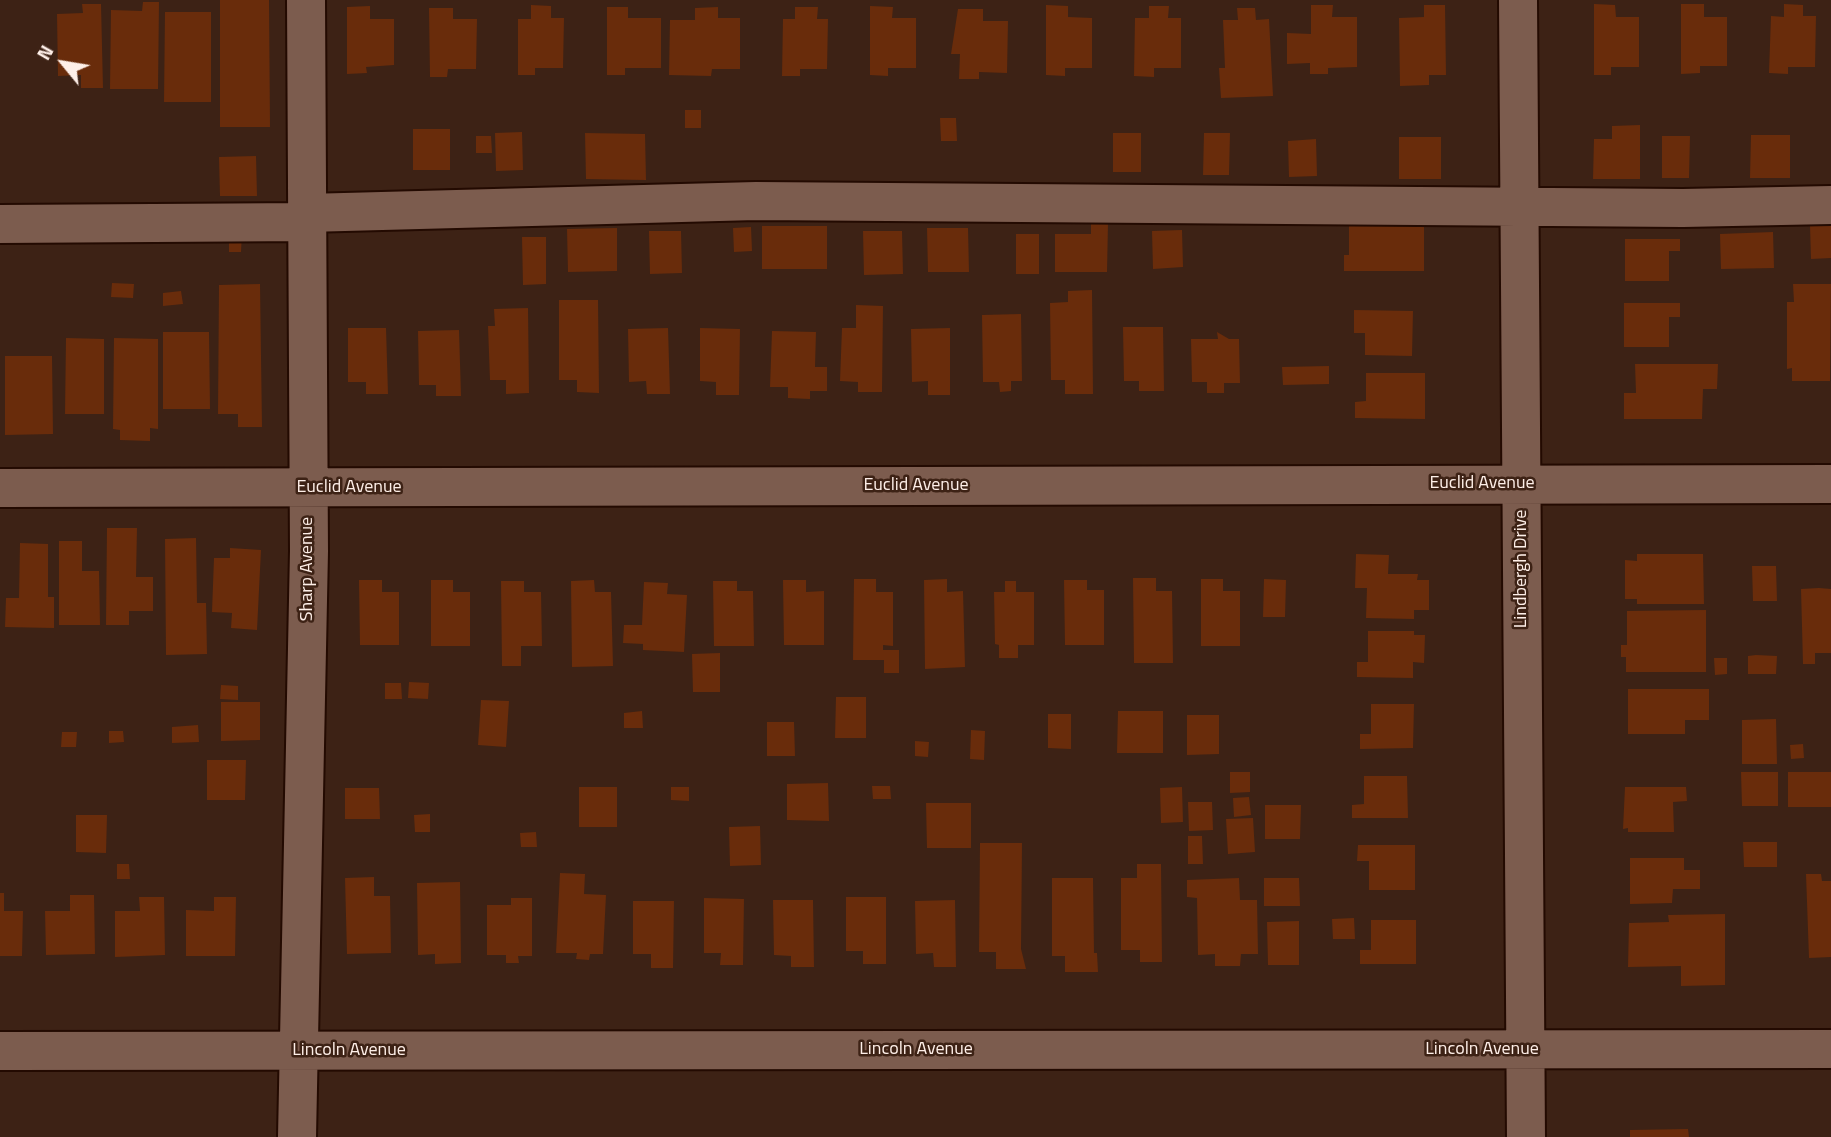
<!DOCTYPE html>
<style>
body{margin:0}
#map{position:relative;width:1831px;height:1137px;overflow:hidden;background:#3d2215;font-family:"Titillium Web",sans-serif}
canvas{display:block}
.north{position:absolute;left:28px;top:28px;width:70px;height:70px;-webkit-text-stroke:5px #3d2215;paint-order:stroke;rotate:300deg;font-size:19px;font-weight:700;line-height:28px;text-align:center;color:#feefe8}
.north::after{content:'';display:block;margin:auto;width:24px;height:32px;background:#feefe8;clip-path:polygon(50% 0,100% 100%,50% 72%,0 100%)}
</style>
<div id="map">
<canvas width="1831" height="1137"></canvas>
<div class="north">N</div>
</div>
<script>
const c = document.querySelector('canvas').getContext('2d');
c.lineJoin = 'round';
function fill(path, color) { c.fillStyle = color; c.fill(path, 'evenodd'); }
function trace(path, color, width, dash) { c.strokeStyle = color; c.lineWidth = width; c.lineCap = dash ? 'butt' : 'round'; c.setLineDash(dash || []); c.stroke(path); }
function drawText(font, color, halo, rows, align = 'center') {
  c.font = font + ' "Titillium Web",sans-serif'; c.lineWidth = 5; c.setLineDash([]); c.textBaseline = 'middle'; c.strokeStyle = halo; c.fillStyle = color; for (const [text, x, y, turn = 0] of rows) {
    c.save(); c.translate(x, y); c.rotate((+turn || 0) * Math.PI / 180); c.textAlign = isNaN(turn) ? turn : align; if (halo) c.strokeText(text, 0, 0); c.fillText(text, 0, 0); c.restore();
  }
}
fill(new Path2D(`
 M220 0H269L270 127H220Z
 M143 2H159L158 89H110L111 10 142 11Z
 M82 4H101L103 88H81V75L58 76 57 14 83 13Z
 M1594 4 1615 5 1616 17H1639V67H1611V75H1594Z
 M1681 4H1704V17H1727V66H1700V73L1681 74Z
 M1784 4 1803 5V16H1816L1815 67H1788V74L1769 73 1771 16 1784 17Z
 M531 5 551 6V18H564L563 68H535V75H518V19H531Z
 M1046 5 1068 6V17L1092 18V68H1065V76L1046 75Z
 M1311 5H1333L1332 17H1357V67L1328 68V74H1310V63L1287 64V33L1311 34Z
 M1424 5H1445L1446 75H1429V85L1400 86 1399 18 1424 17Z
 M370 6V19H394V65L366 67 367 73 347 74V7Z
 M870 6 893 7 892 18H916V68H888V76L870 75Z
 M1149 6H1169L1168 18H1181V68H1154V77L1134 76 1135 18H1149Z
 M607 7H628V18H661V68H625V75H607Z
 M718 7V18H740V69H712L711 76 669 75 670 20H695V8Z
 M795 7H818L817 19H828L827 69H800V76H782L783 19H795Z
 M429 8H453V19H477L476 69H448L447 77H430Z
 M1237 8H1255L1256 20 1269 19 1273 96 1221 98 1219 68H1225L1223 20H1238Z
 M958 9H983V21H1008L1007 73 979 72V79H959L960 54H951Z
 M165 12H211V102H164Z
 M685 110H701V128H685Z
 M940 118H956L957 141H941Z
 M1640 125V179H1593L1594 139H1612V126Z
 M413 129H450V170H413Z
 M522 132 523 170 496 171 495 133Z
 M585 133 645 134 646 180 586 179Z
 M1113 133H1141V172H1113Z
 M1204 133H1230L1229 175H1203Z
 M1751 135H1790V178H1750Z
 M476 136H491L492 153H476Z
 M1662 136H1690L1689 178H1662Z
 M1399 137H1441V179H1399Z
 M1316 139 1317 176 1289 177 1288 141Z
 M256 156 257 196H220L219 157Z
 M1091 223H1108L1107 272H1055V234H1091Z
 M1810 225H1831V258L1811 259Z
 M762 226H827V269H762Z
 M1349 226H1424V271H1344V255H1349Z
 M751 227 752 251 734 252 733 228Z
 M617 228V271L568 272 567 229Z
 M927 228H968L969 272H928Z
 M1182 230 1183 267 1153 269 1152 231Z
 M229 231 242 232 241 252H229Z
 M649 231H681L682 273 650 274Z
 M863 231H902L903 274 864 275Z
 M1773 232 1774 268 1721 269 1720 234Z
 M1016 234H1039V274H1016Z
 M522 237H546V284L523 285Z
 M1625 239H1680V251H1669V281H1625Z
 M112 283 134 284 133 298 111 297Z
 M260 284 262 427H238V414H218L219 285Z
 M1793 284H1831L1830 381H1792V368L1787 369V302H1794Z
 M1092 290 1093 394H1065V380H1051L1050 303 1068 302V291Z
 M181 291 183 304 163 306V293Z
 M559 300H598L599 393 577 392V380H559Z
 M1624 303H1680V317H1669V347H1624Z
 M856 305 883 306 882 392H858V382L840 381 842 328H856Z
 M528 308 529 393 506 394V380H490L488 326H495L494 309Z
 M1354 310 1413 311 1412 356 1365 355V333H1354Z
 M1021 314 1022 381H1011V391L1000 392 999 382H983L982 315Z
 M1123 327H1163L1164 391H1139V381H1124Z
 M348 328H386L388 394H366V382H348Z
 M668 328 670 394H647L646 381 629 382 628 329Z
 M700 328 740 329 739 395H716V382L700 381Z
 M950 328V395H928V381L912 382 911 329Z
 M459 330 461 396H436V385H419L418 331Z
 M772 331 816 332 815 367H827V391H810V399L788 398V387H770Z
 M163 332H209L210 409H163Z
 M1217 332 1229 339H1239L1240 383H1224V393H1207V382H1192L1191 339H1218Z
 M66 338 104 339V414H65Z
 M114 338 158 339V429L150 428V441L120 440V430L113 429Z
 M5 356H52L53 434 5 435Z
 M1635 364H1718L1717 389H1703L1702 419H1624V393H1636Z
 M1329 366V384L1283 385 1282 367Z
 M1366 373H1425V419L1355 418V402L1366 401Z
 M107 528H137L136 577H153V611H129V625H106Z
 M196 538 197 603H206L207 654 166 655 165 539Z
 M59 541H82V571H99L100 625H59Z
 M20 543 48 544V597H54V628L5 627 6 598H19Z
 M230 548 261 550 257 630 231 628 232 613 212 612 214 558H230Z
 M1356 554 1389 555 1388 574H1418L1417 580H1429V610H1414V619L1366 618 1367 588H1355Z
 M1637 554H1703L1704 604H1637V599H1625V560L1637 561Z
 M1752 566H1776L1777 601H1753Z
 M1133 578H1156V591H1172L1173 663H1134Z
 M854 579H876V592H893V646L883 645V650H899V673H884V660H853Z
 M947 579V592L963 591 965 667 925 669 924 580Z
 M1201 579H1223V591H1240V646H1201Z
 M1264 579 1286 580 1285 617H1263Z
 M359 580H382V592H399V645H360Z
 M431 580H453V592H470V646H431Z
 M594 580 595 592H611L613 666 572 667 571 581Z
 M783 580H806V592L824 591V645H784Z
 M1064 580H1087V590H1104V645H1065Z
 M501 581H524V592H541L542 646H521V666H502Z
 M713 581H737V591H753L754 646H714Z
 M1005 581H1016V592H1034V645H1018V658H999V645L995 644 994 592H1005Z
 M644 582 668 583 667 594 687 595 684 652 643 650V644L623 643 624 625H642Z
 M1819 588 1831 589V653H1815V664H1803L1801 589Z
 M1706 610V672H1626V657H1621V645H1627V611Z
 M1368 631H1414V635H1425L1424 663 1413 662V678L1357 677V662H1368Z
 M720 653V692H693L692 654Z
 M1756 655 1777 656 1776 674H1748V656Z
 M1714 658H1727V674L1715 675Z
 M409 682 429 683 428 699 408 698Z
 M385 683H401L402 699H385Z
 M221 685 238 686V700L220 699Z
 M1628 689H1709V720H1685V734H1628Z
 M836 697H866V738H835Z
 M481 700 509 701 506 747 478 745Z
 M221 702H260V740L221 741Z
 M1371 704H1414L1413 748 1360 749V734H1371Z
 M642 711 643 728H624V713Z
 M1118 711H1163V753H1117Z
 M1048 714H1071V749L1048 748Z
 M1187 715H1219V754L1187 755Z
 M1776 719 1777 764H1742V720Z
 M767 722H794L795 756H767Z
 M198 725 199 742 172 743V727Z
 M971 730 985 731 984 760 970 759Z
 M109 731H123L124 742 109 743Z
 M62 732H77L76 747H61Z
 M915 741 929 742 928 757 915 756Z
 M1803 744 1804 758 1791 759 1790 745Z
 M207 760H246L245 800H207Z
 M1230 772H1250V792L1230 793Z
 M1741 772H1778V806H1742Z
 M1788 772H1831V807H1788Z
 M1364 776H1407L1408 818H1352V805L1364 804Z
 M828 783 829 821 787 820V784Z
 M872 786H890L891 799H873Z
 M579 787H617V827H579Z
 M671 787H689V801L671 800Z
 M1182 787 1183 822 1161 823 1160 788Z
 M1625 787H1686L1687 801 1673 802 1674 832H1628V828L1623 829Z
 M345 788H379L380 819H345Z
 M1249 797 1251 815 1234 817 1233 798Z
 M1188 802H1212L1213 830 1189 831Z
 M926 803H971V848H927Z
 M1265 805H1301L1300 839H1265Z
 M430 814V832H415L414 815Z
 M76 815H107L106 853 76 852Z
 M1253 818 1255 852 1228 854 1226 819Z
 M760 826 761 865 730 866 729 827Z
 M536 832 537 847H521L520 833Z
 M1188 836H1202L1203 864H1188Z
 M1743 842H1777V867H1744Z
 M980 843H1022L1021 949 1026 969H996V952H979Z
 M1358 845H1415V890H1369V861H1357Z
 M1630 858H1684V870H1700V889H1673L1672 903 1630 904Z
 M117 864H129L130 879H117Z
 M1137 864H1161L1162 962H1140V950H1121V878H1137Z
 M560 873 585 874 584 894 606 895 603 954H590L589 960 576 959 577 953H556Z
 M1806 874H1821L1822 881H1831V957L1809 958Z
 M374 877V896H390L391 953 347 954 345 878Z
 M1052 878H1093L1094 953H1097L1098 972H1065V956H1052Z
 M1239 878 1240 900H1257L1258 954H1241L1240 966H1215V954L1198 955 1197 898 1187 897V880Z
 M1264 878H1299L1300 906H1264Z
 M460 882 461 963 435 964V954L418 955 417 883Z
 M0 893H4V911H23L22 956H0Z
 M70 895H94L95 954 46 955 45 911H70Z
 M139 897H164L165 955 115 957V911H140Z
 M214 897H236L235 956H186V910L214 911Z
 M846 897H886V964H863V951H846Z
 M511 898H532V956H518L519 963H506V955H487V905H511Z
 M704 898 744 899 743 965H720L721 953H704Z
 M773 900H813L814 967H791V956L774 955Z
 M955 900 956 967H934L933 953 916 954 915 901Z
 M633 901H674L673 968H651V954H633Z
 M1725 914V985L1681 986V966L1628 967 1629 923 1669 922 1668 915Z
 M1354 918 1355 939H1333L1332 919Z
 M1371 920H1416V964H1360V950H1371Z
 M1299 921V965H1268L1267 922Z
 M1688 1129 1689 1137H1630V1130Z`), '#692c0b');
const minor = new Path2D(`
 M1518 0 1526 1137
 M307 213 756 201 1683 208 1831 205
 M0 224 307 222
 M0 488 1831 484
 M0 1051 1831 1049
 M297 1137 309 551 306 0`);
trace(minor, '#230a01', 42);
trace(minor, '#7c5c4e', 38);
drawText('18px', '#feefe8', '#3d2215', [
 ["Euclid Avenue",1482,484],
 ["Euclid Avenue",916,486],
 ["Euclid Avenue",349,488],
 ["Sharp Avenue",308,569,-90],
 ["Lindbergh Drive",1522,569,-90],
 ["Lincoln Avenue",916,1050],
 ["Lincoln Avenue",1482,1050],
 ["Lincoln Avenue",349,1051]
]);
</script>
